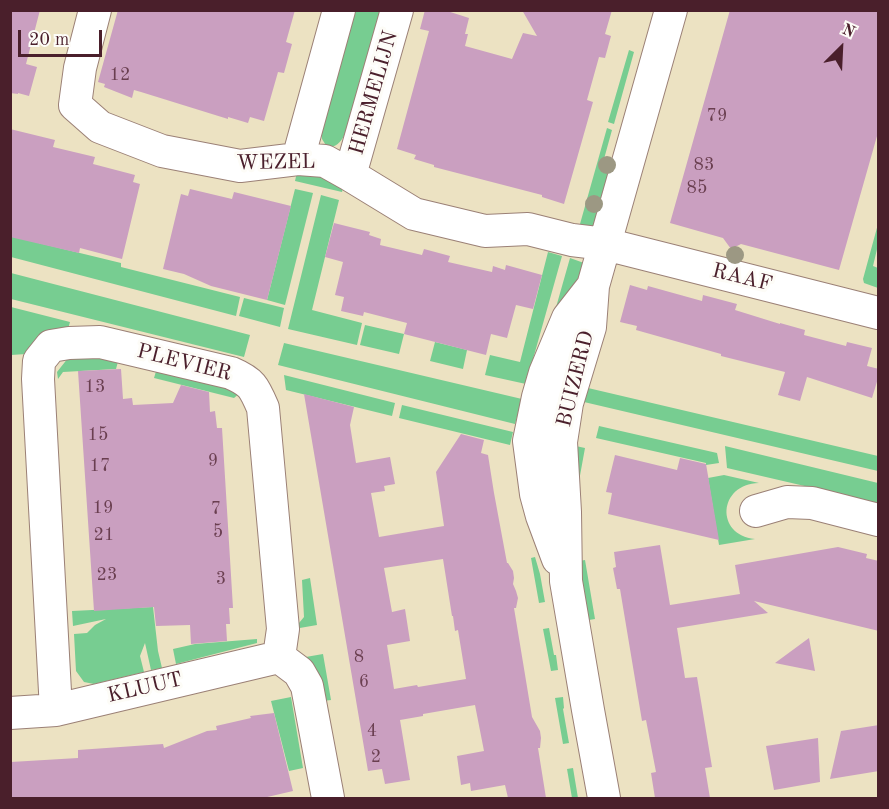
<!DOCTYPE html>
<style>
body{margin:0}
#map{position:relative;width:889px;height:809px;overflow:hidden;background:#ece2c2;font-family:"Old Standard TT",serif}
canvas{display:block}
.frame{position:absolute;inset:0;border:12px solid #4a1f2b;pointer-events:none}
.north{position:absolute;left:811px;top:18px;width:60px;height:60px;-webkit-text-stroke:4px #fdfcf7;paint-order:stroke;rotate:24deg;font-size:16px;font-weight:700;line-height:24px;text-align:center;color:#4a1f2b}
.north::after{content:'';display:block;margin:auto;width:21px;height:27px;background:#4a1f2b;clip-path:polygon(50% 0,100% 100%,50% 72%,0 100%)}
.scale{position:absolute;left:18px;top:30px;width:84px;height:27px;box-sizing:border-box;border:3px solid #4a1f2b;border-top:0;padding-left:8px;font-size:18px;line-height:21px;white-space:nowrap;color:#4a1f2b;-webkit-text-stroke:4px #fdfcf7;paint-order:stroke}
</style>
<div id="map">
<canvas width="889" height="809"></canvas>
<div class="frame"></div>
<div class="north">N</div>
<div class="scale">20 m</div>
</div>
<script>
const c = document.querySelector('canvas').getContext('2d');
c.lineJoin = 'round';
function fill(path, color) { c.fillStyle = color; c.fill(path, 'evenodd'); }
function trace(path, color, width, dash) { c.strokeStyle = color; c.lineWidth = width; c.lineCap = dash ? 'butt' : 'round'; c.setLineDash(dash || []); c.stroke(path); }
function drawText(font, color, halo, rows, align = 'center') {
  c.font = font + ' "Old Standard TT",serif'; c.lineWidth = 6; c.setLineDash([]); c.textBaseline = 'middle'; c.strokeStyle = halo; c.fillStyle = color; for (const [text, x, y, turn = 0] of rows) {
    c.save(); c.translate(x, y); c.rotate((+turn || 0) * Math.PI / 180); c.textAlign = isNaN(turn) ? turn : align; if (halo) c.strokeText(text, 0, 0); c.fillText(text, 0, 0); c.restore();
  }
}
fill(new Path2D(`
 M354 11H381L344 136C340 143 335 148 327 147L322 139 321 128Z
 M629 50 634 52 614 124 608 122Z
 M607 128 612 130 604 159 613 162 594 228 580 224Z
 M297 172 324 173 344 183 342 192 295 181Z
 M295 189 313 193 285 305 267 300Z
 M321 195 339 200 312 310 362 323 357 345 288 329Z
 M878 224V245L873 266 878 268V288L864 283 863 279Z
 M10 236 121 263V267L240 297 236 316 11 257Z
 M548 252 562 256 526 384 485 375 490 355 520 362Z
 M570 258 584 263 571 295 547 339Z
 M11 273 250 335 244 357 11 299Z
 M244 298 284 308 280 327 239 316Z
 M11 307 70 322 68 329C48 330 36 335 26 354L11 355Z
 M365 325 404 334 399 354 360 345Z
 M435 342 467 350 463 369 430 361Z
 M284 343 522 399 515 424 278 365Z
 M72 353 119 358 116 369 63 372 58 379 57 372Z
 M157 368 241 392 234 398 154 378Z
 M284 375 395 403 392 416 286 390Z
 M588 388 878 456V471L584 402Z
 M402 405 513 432 510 445 399 418Z
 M599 426 717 453 719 463 706 465V463L596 438Z
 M571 445 585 448 579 481 578 501Z
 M725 446 878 483V503L727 468Z
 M724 475 759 483C718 484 715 535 755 539L719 545 708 478Z
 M535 557 540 574 545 602 539 603 531 558Z
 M585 560 595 619 589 620 579 561Z
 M310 578 317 625 294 629 304 617 302 580Z
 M153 607 158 651 162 668 151 670 145 643 140 656 144 672 94 684 84 682 76 671 74 634 87 633 95 625 106 619 73 626 72 611Z
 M549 628 554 655H556L558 670 551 671 543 629Z
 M257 639V643L176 664 173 649 195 644Z
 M323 654 331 700 323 701 300 658Z
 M291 697 303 768 289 771 271 701Z
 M563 697 564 708 563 709 569 743 563 744 555 698Z
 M573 768 578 798H572L567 769Z`), '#77cd91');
fill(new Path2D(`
 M10 10H40L26 64 37 67 29 96 18 93V94L10 93Z
 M118 10H295L286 42 292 44 284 73 278 72 264 121 250 117 248 123 228 117V119L141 92 134 90 132 98 104 87 105 84 98 82Z
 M425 10H444L469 18 465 34H468L465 46 512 59 523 33 537 36 522 10H612L605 34 611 36 605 58 599 57 587 100 593 102 564 204 542 197V195L434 167V165L414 159 416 155 397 149 429 31 420 29Z
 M730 10H879V129L839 270 741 244 731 249 723 238 670 223Z
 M10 129 55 140 53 147 95 157 93 164 135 175 133 182 140 184 122 259 80 248 79 253 10 237Z
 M190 189 232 199 234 192 291 206 267 300 211 286 184 274 163 269 181 194 188 196Z
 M334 223 370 232 369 235 381 239 380 245 422 255 424 249 450 256 448 262 492 272 493 266 505 270 506 265 542 275 533 309 516 305 507 338 491 334 486 355 404 334 407 323 364 312 363 316 341 311 344 297 335 295 343 262 325 257Z
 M630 285 647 290 648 286 702 301 703 295 737 304 735 310 780 324V323L805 330 804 335 846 346 847 342 872 348 867 366 879 369V375L872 398 807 377 800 401 778 395 785 372 721 356V354L636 330 637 326 620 322Z
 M121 369 123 399 132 398 133 405 173 403 181 385 209 392 210 412 215 411 217 428H222L233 608H229L230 624H226L227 641 191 644 190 625 156 626 154 607 94 611 78 371Z
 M304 394 354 407 350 425 356 463 390 457 395 484 384 486 385 491 371 493 379 537 444 526 436 472 461 434 484 440 481 453 488 455 494 493 507 563H508L513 571 514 578 513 584 516 591 518 598 516 608H514L532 717 540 731 541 738 540 748H538L546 798H508L505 785 471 791 470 783 461 785 457 756 484 751 475 705 423 714V716L400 720 410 780 385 784 382 769 368 771ZM443 559 452 616H453L455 631 458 630 466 679 418 687 417 685 394 689 387 645 410 641 405 609 392 612 384 568Z
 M615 455 677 470 680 458 706 464 719 540 608 514 612 493 606 492Z
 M660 545 670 605 740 594 735 565 838 547 867 554 866 558 879 561V631L754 601 768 613 677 628 685 678 697 677 712 767 705 768 710 798H655L651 773 656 772 646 720 642 721 620 589H617L613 568 616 567 614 552Z
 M809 638 815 671 775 663Z
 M274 713 293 791 263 798H10L11 762 78 758V750L163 744 164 748 207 731 217 730 216 726 251 718 250 716Z
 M879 725V771L830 779 841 731Z
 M818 738 820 782 774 790 766 746Z`), '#ca9fc0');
const minor = new Path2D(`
 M95 10 80 68 75 105 100 127 162 151 240 166 298 159 325 161 350 175 414 214 485 231 528 229 572 240 605 244 878 313
 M298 159 339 10
 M350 175 397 10
 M756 511 787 502 812 503 878 520
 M558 559 542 516 536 494 529 441 538 397 545 373 568 318 593 286
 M56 710 38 379 39 361 51 346 69 343 100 342 231 373C252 382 254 387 263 408L283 629 279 657 299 672 307 686 328 798
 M10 713 56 710 279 657
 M604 798 588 710 566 581 565 512 561 442 567 403 590 327 593 286 671 10`);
trace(minor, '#9b8076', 34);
trace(minor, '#fff', 32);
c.fillStyle = '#9c9883';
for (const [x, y] of [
 [607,165],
 [594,204],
 [735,255]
]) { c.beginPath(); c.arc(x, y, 9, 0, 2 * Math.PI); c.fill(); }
drawText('18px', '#6a3f50', null, [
 ["12",120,75],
 ["79",717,116],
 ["83",704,165],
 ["85",697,188],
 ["13",95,387],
 ["15",98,435],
 ["9",213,461],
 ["17",100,466],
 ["19",103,508],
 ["7",216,509],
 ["5",218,532],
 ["21",104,535],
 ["23",107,575],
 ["3",221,579],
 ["8",359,657],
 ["6",364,682],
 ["4",372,731],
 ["2",376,757]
]);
drawText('21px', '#4a1f2b', '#fdfcf7', [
 ["HERMELIJN",374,93,-74],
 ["WEZEL",276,163,-1],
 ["RAAF",742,278,14],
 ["PLEVIER",184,363,14],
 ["BUIZERD",576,379,-76],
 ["KLUUT",145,688,-13]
]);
</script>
